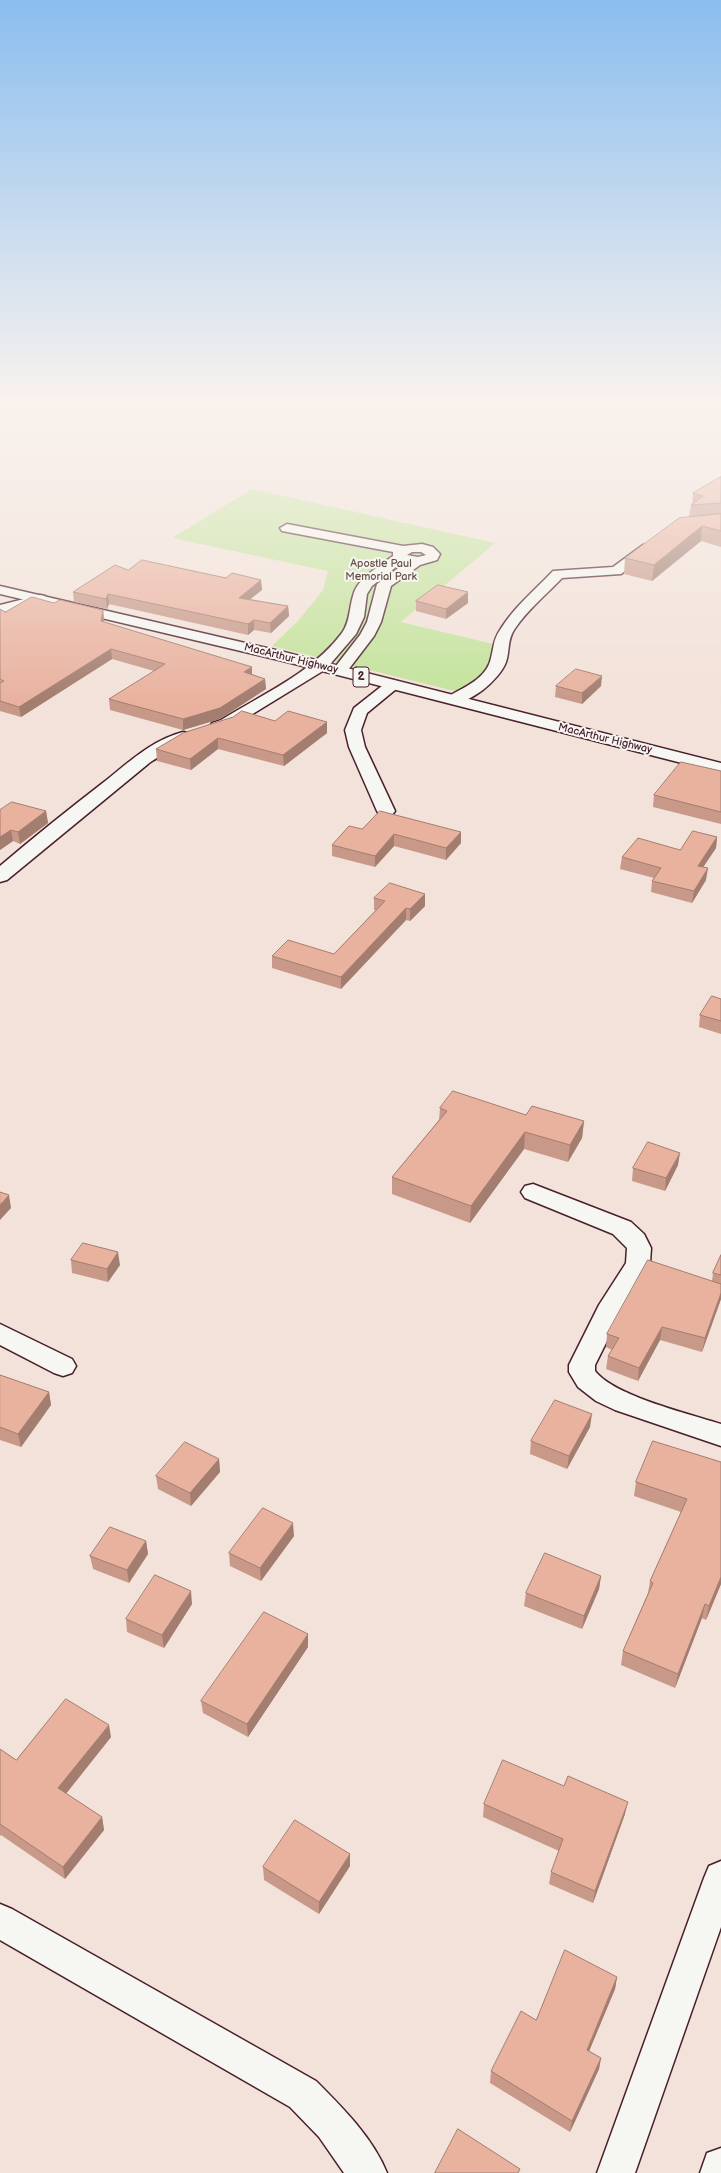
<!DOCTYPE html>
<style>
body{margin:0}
canvas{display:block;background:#f2e2d9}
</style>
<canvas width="721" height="2173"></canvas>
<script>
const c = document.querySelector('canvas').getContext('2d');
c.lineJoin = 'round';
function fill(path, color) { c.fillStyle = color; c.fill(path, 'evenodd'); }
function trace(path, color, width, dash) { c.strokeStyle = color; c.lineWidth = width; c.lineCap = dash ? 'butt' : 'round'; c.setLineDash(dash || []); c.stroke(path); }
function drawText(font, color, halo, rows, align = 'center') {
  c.font = font + ' "Balsamiq Sans",sans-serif'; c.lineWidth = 4; c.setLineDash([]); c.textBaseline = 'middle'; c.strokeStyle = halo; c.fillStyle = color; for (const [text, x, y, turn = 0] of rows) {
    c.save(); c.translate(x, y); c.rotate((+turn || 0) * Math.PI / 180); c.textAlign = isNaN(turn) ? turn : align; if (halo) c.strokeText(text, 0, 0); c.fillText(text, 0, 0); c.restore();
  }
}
fill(new Path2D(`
 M252 489 495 543 401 622 493 644 492 667 463 693 272 646 298 621 323 590 328 571 172 538Z`), '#c3e39b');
const minor = new Path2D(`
 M287 524 403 546 422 544 433 547 440 554 437 560 420 565 391 586 381 622 374 636 345 674H335L332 671 360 635 367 622 377 584 404 564 401 563 372 586 367 594 364 617 356 634 326 669 233 726 218 731 212 729 210 726 212 723 221 720C263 694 312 673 342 633 350 622 349 609 353 596 357 578 380 566 393 556V552L282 531 280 528ZM412 552H421L426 555 418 557 407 555Z
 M648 544 655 548 653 551 621 574 562 578C546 595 527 610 514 630 507 641 510 650 506 662 500 679 468 707 449 702L447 699 449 696C465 687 487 678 491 658 494 647 493 640 500 630 514 607 535 590 553 571L613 567 643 545Z
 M40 595 45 596 47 599 45 602 0 613V605Z
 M393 680 399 682 401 685 367 713 361 730 365 747 395 811 392 815 386 816 380 815 377 811 349 747 345 730 354 708 387 682Z
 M183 732 189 733 191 737C189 741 155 758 148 764L7 880 0 882V866C34 837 69 809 104 782 128 763 152 740 183 732Z
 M533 1184 631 1222 644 1234 651 1248 650 1263 624 1307 595 1365V1371C614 1396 690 1414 721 1424V1446L615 1410 596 1401 578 1387 569 1372V1365L599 1305 626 1263 627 1248 613 1234 525 1198 521 1192 525 1186Z
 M0 1324 72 1359 76 1366 72 1373 63 1376 54 1373 0 1345Z
 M721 1861V1927L635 2173H597L704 1878 709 1866Z
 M0 1904 12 1909 316 2081C343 2108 373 2138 387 2173H344L319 2137 290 2107 0 1940Z
 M721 2148V2173H700L707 2153Z`);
const highway = new Path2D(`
 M0 586 284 652 721 763V773L283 661 0 594Z`);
trace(minor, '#4a1f2b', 3);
trace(highway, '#4a1f2b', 3);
fill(minor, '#f6f6f2');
fill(highway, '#f6f6f2');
fill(new Path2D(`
 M721 477V547L701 541 652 581 624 574 625 558 689 517 691 505H692L693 493Z
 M128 570 261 580 262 590 250 599 288 606 289 616 271 633 254 630 248 635 109 604 107 609 74 602 73 592Z
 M468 592V603L446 619 416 611V601Z
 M54 603 103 610 104 622 252 667V674L265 679 266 689 220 719 183 730 110 710 109 699 154 671 112 659 21 717 0 711V609L5 612Z
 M556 686H601L582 704 555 697Z
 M275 721 327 722V733L284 766 218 749 191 770 157 761 156 749Z
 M721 771V824L653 807 654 795Z
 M0 810 46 811 48 823 20 844 13 841 0 850Z
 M362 829 461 843 446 860 394 846 375 867 332 856V845Z
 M717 837 716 848 703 867 706 880 692 903 651 892 652 881 654 878 620 869 622 857 680 850Z
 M374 898 425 906 410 921 406 920 341 989 272 968V956L334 954 376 910H374Z
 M721 999V1034L699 1027 700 1015Z
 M440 1108 526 1115 584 1121 582 1138 568 1162 524 1149 470 1223 392 1194V1177L439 1120Z
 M678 1165 665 1191 632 1181 633 1168Z
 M721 1255V1299L702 1352 660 1340 638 1381 606 1369 608 1356 612 1350 606 1347 607 1334 712 1281 713 1273Z
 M71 1260 120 1265 108 1282 72 1273Z
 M0 1375 49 1392 51 1405 21 1447 0 1440Z
 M590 1427 567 1469 530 1454 531 1441Z
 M219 1459 220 1472 191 1506 158 1489 156 1476Z
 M721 1462V1584L706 1620 702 1618 675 1688 621 1665 623 1651 648 1593 650 1581 681 1512 634 1496 636 1482Z
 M294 1536 261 1581 230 1566 229 1553Z
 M146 1541 148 1554 129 1583 93 1569 90 1556Z
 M601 1576 599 1589 582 1629 524 1606 526 1593Z
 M192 1604 164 1648 127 1632 126 1619Z
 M308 1647 248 1737 203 1713 201 1701Z
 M111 1737 66 1794 102 1817 104 1830 65 1879 1 1835 0 1836V1749L16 1760Z
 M484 1804 625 1814 593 1903 549 1884 551 1872 559 1851 483 1817Z
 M350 1866 319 1914 264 1880 263 1867Z
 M617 1977 615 1989 589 2051 601 2058 599 2069 570 2132 490 2083 491 2071 536 2020Z`), '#c89989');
fill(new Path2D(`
 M702 526 701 541 652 581 654 565Z
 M261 580 262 590 239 608V598Z
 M468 592V603L446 619V609Z
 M108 594 109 604 107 609 106 599Z
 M288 606 289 616 271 633 270 623Z
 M103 610 104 620 102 631 101 621Z
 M254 620V630L248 635V624Z
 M111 649 112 659 21 717 19 707Z
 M252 667V678L244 672Z
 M602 676 601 686 582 704V693Z
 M265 679 266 689 220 719 183 730V719Z
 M327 722V733L284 766 283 755Z
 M218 738V749L191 770 190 759Z
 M46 811 48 823 20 844 18 832Z
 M11 830 13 841 0 850V837Z
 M461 832V843L446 860V848Z
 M394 834V846L375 867V856Z
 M717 837 716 848 696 878 698 866Z
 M708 868 706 880 692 903 694 891Z
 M425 894V906L410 921V909Z
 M406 908V920L341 989V977Z
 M584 1121 582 1138 568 1162 570 1145Z
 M525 1132 524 1149 470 1223 471 1206Z
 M680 1153 678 1165 665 1191 666 1178Z
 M9 1195 11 1208 0 1220V1205Z
 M118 1252 120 1265 108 1282 107 1269Z
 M721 1293V1299L702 1352 705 1338Z
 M662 1327 660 1340 638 1381 639 1368Z
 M49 1392 51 1405 21 1447 18 1434Z
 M592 1414 590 1427 567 1469 569 1456Z
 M219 1459 220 1472 191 1506 190 1493Z
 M293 1523 294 1536 261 1581 260 1568Z
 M146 1541 148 1554 129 1583 127 1570Z
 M601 1576 599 1589 582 1629 584 1616Z
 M721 1577V1584L706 1620 709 1606Z
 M191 1591 192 1604 164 1648 162 1635Z
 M705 1604 702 1618 675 1688 678 1674Z
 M308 1634V1647L248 1737 247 1724Z
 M109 1725 111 1737 60 1801 58 1788Z
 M628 1802 625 1814 593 1903 595 1891Z
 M102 1817 104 1830 65 1879 63 1867Z
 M350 1854V1866L319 1914V1902Z
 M617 1977 615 1989 585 2061 587 2050Z
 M601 2058 599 2069 570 2132 572 2121Z`), '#a37d6f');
const building = new Path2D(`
 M721 477V503L691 505 703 496 693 493Z
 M721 514V531L702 526 654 565 625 558 679 518Z
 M142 560 226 578 232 573 261 580 239 598 288 606 270 623 254 620 248 624 108 594 106 599 73 592 115 565 128 570Z
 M438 585 468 592 446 609 416 601Z
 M32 597 54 603 60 600 103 610 101 621 252 667 244 672 265 679 220 708 183 719 109 699 165 664 111 649 19 707 0 701V683L4 681 0 679V609L5 612Z
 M576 669 602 676 582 693 556 686Z
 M242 711 275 721 288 711 327 722 283 755 218 738 190 759 156 749 183 733 233 717Z
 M681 762 721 771V812L654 795Z
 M12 802 46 811 18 832 11 830 0 837V810Z
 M380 811 461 832 446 848 394 834 375 856 332 845 349 826 362 829Z
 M693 831 717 837 698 866 708 868 694 891 652 881 661 868 622 857 638 838 680 850Z
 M390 883 425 894 410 909 406 908 341 977 272 956 288 940 334 954 385 901 374 898Z
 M712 996 721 999V1021L700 1015Z
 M453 1091 526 1115 532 1106 584 1121 570 1145 525 1132 471 1206 392 1177 447 1111 440 1108Z
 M648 1142 680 1153 666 1178 633 1168Z
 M0 1192 9 1195 0 1205Z
 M83 1243 118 1252 107 1269 71 1260Z
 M721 1255V1275L713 1273Z
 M648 1260 721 1284V1293L705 1338 662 1327 639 1368 608 1356 619 1338 607 1334Z
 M0 1375 49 1392 18 1434 0 1427Z
 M555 1400 592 1414 569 1456 531 1441Z
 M653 1441 721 1462V1577L709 1606 705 1604 678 1674 623 1651 653 1583 650 1581 687 1499 636 1482Z
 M185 1442 219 1459 190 1493 156 1476Z
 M263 1508 293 1523 260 1568 229 1553Z
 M110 1527 146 1541 127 1570 90 1556Z
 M545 1553 601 1576 584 1616 526 1593Z
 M155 1575 191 1591 162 1635 126 1619Z
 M264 1612 308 1634 247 1724 201 1701Z
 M66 1699 109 1725 58 1788 102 1817 63 1867 0 1824V1749L16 1760Z
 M503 1760 564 1786 568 1776 628 1802 595 1891 551 1872 563 1839 484 1804Z
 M295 1820 350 1854 319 1902 263 1867Z
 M565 1950 617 1977 587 2050 601 2058 572 2121 491 2071 521 2011 536 2020Z
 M458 2129 520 2169 518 2173H435Z`);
fill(building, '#e9b29f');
trace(building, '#a37d6f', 1);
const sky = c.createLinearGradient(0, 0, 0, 702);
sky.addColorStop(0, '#8abeef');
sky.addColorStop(0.57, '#f9f2ee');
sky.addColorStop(1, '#f9f2ee00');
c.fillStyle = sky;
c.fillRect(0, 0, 721, 702);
drawText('11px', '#685047', '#f6f6f2', [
 ["Apostle Paul",381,564],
 ["Memorial Park",381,577]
]);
drawText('11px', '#4a1f2b', '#f6f6f2', [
 ["MacArthur Highway",291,659,14],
 ["MacArthur Highway",605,739,14]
]);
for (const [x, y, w] of [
 [361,677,16]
]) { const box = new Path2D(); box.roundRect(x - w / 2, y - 10, w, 20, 3); c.fillStyle = '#f6f6f2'; c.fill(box); trace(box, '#4a1f2b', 1); }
drawText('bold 12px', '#4a1f2b', null, [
 ["2",361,677]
]);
</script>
